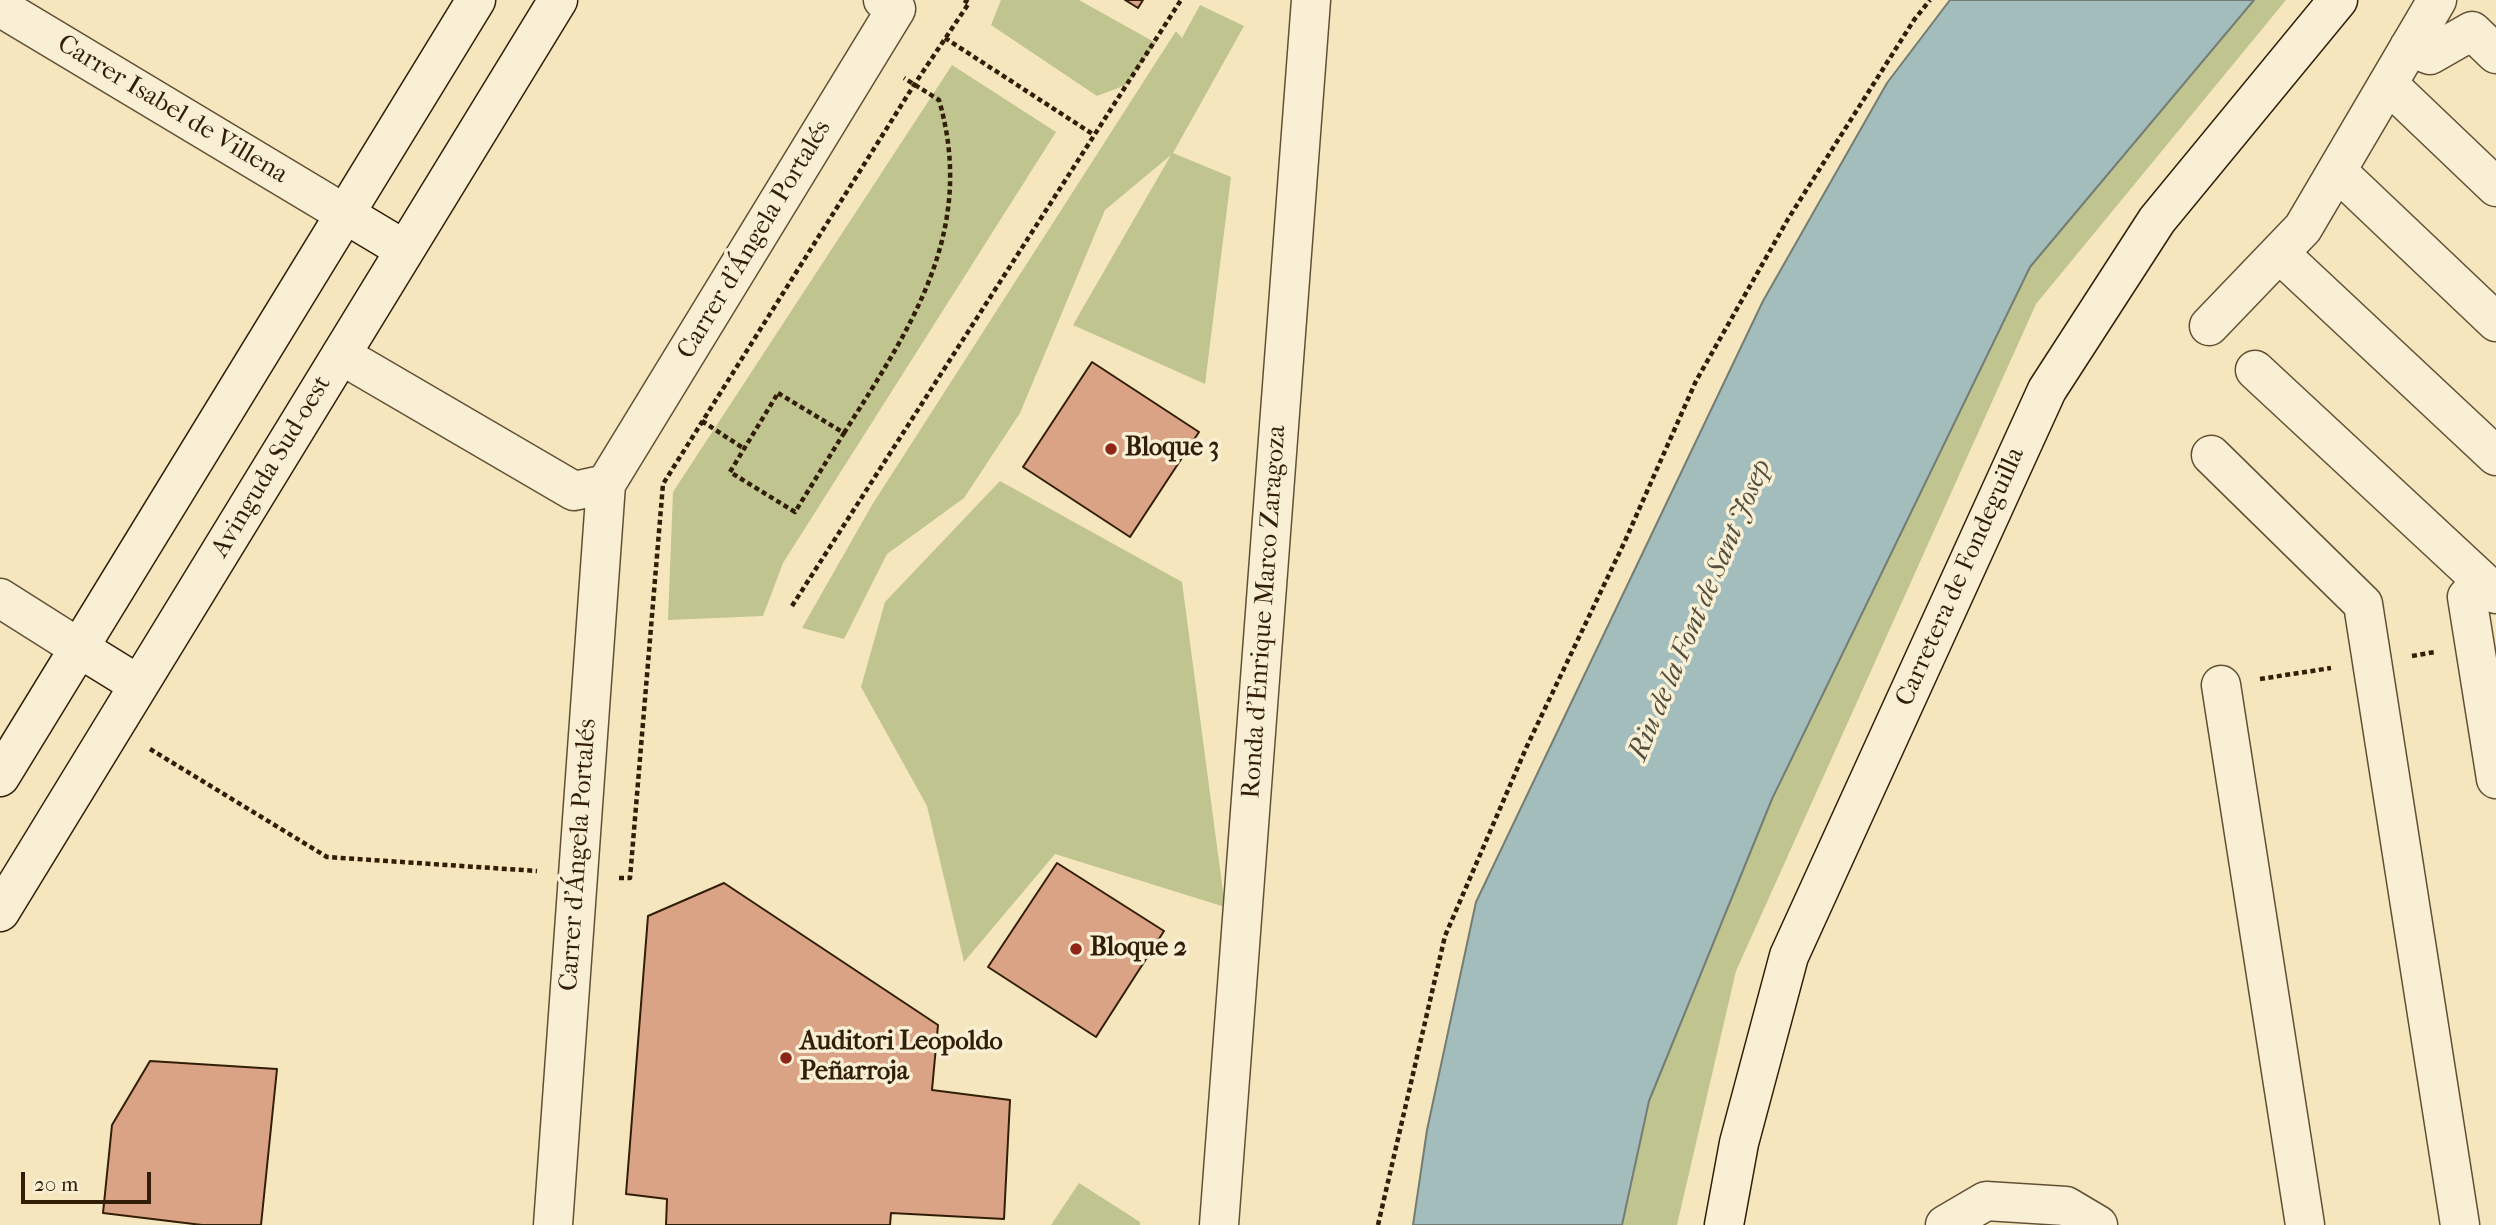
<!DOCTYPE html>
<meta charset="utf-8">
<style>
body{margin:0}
#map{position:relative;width:2496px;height:1225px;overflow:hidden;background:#f5e6be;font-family:"IM FELL French Canon",serif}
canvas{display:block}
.scale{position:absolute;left:21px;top:1172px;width:130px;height:32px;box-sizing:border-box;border:4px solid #321e06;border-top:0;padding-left:9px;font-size:21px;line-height:24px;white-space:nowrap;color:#321e06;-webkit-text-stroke:5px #f8efd5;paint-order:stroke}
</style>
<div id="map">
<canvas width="2496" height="1225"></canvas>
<div class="scale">20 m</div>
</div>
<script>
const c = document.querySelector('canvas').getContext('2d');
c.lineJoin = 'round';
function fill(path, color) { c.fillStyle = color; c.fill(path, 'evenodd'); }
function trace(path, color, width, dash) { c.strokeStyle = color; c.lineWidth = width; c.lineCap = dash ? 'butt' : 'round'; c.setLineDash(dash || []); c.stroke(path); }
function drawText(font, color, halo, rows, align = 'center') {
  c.font = font + ' "IM FELL French Canon",serif'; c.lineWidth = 7; c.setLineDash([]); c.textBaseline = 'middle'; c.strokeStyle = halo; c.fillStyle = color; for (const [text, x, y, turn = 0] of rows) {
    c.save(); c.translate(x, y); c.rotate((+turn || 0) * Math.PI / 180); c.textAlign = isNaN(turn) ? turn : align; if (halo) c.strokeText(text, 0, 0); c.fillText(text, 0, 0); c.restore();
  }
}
fill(new Path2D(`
 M1001 0H1079L1156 43 1126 85 1097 96 991 25Z
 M2254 0H2286L2036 304 1736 971 1677 1225H1622L1649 1101 1772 799 2030 267Z
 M1200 5 1244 26 1173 153 1231 177 1205 384 1073 325 1171 155 1105 210 1020 413 964 498 887 554 844 639 802 628 872 505 1176 31 1182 38Z
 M952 65 1056 132 783 563 763 616 668 620 673 492Z
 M1000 481 1182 582 1225 907 1055 854 964 962 927 806 861 687 885 602Z
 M1079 1183 1140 1222V1225H1051Z`), '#c0c48f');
const water = new Path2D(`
 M1950 0H2254L2030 267 1772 799 1649 1101 1622 1225H1413L1427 1130 1476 902 1763 301 1887 83Z`);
fill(water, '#a2bdbc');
trace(water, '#757d73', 2);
const building = new Path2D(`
 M1125 0H1143L1138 8Z
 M1092 362 1199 432 1130 537 1023 467Z
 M1057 863 1164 931 1096 1037 988 967Z
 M724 883 938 1025 932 1090 1010 1100 1004 1219 891 1213 890 1225H666L667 1199 626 1194 648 916Z
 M150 1061 277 1069 261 1225H202L103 1213 112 1125Z`);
fill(building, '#dba385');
trace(building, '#321e06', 2);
const street = new Path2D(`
 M0 7 345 214
 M2409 47 2430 55 2472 31 2496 54
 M2388 84 2496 187
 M2337 171 2496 322
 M2279 253 2496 456
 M2209 326 2303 228 2437 0
 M341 355 574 491 606 484
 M2255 370 2496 594
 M2211 455 2363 604 2460 1225
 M2482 581 2467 597 2496 779
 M0 598 79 648
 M2221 685 2305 1225
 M553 1225 606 484 896 9 883 0
 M1219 1225 1311 0
 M1945 1225 1986 1201 2066 1206 2098 1225`);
const secondary = new Path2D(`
 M345 214 405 250
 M79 648 139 685
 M0 777 476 0
 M0 912 558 0
 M1724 1225 1739 1143 1789 956 2047 390 2157 220 2338 0`);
trace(street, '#635034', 41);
trace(secondary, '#321e06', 41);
trace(new Path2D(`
 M945 38 1094 135
 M778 393 844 433 795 512 730 472Z
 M702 421 743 448
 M844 433C911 327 977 231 939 100L904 78
 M792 606 1181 0
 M2412 656 2435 652
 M2260 679 2331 668
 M150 749 327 857 537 871
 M619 878H630L663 484 914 85 969 3 964 0
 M1378 1225 1445 936 1527 746 1625 541 1696 381 1788 219 1914 20 1930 0`), '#321e06', 4.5, [5, 3.5]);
trace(street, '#f8efd5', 38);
trace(secondary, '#f8efd5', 38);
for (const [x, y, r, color] of [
 [1111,449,7,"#8f2418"],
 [1076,949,7,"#8f2418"],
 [786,1058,7,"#8f2418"]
]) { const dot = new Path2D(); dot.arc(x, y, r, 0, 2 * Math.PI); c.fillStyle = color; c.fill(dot); trace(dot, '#f8efd5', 2.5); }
drawText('26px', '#321e06', '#f8efd5', [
 ["Carrer Isabel de Villena",172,110,31],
 ["Carrer d'Ángela Portalés",755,240,-59],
 ["Avinguda Sud-oest",272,467,-59],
 ["Carretera de Fondeguilla",1961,577,-66],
 ["Ronda d'Enrique Marco Zaragoza",1265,612,-86],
 ["Carrer d'Ángela Portalés",579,855,-86]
]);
drawText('bold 26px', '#321e06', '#f8efd5', [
 ["Bloque 3",1125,449],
 ["Bloque 2",1090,949],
 ["Auditori Leopoldo",800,1043],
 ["Peñarroja",800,1073]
], 'left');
drawText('italic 28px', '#544e3d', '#f8efd5', [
 ["Riu de la Font de Sant Josep",1701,610,-67]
]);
</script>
